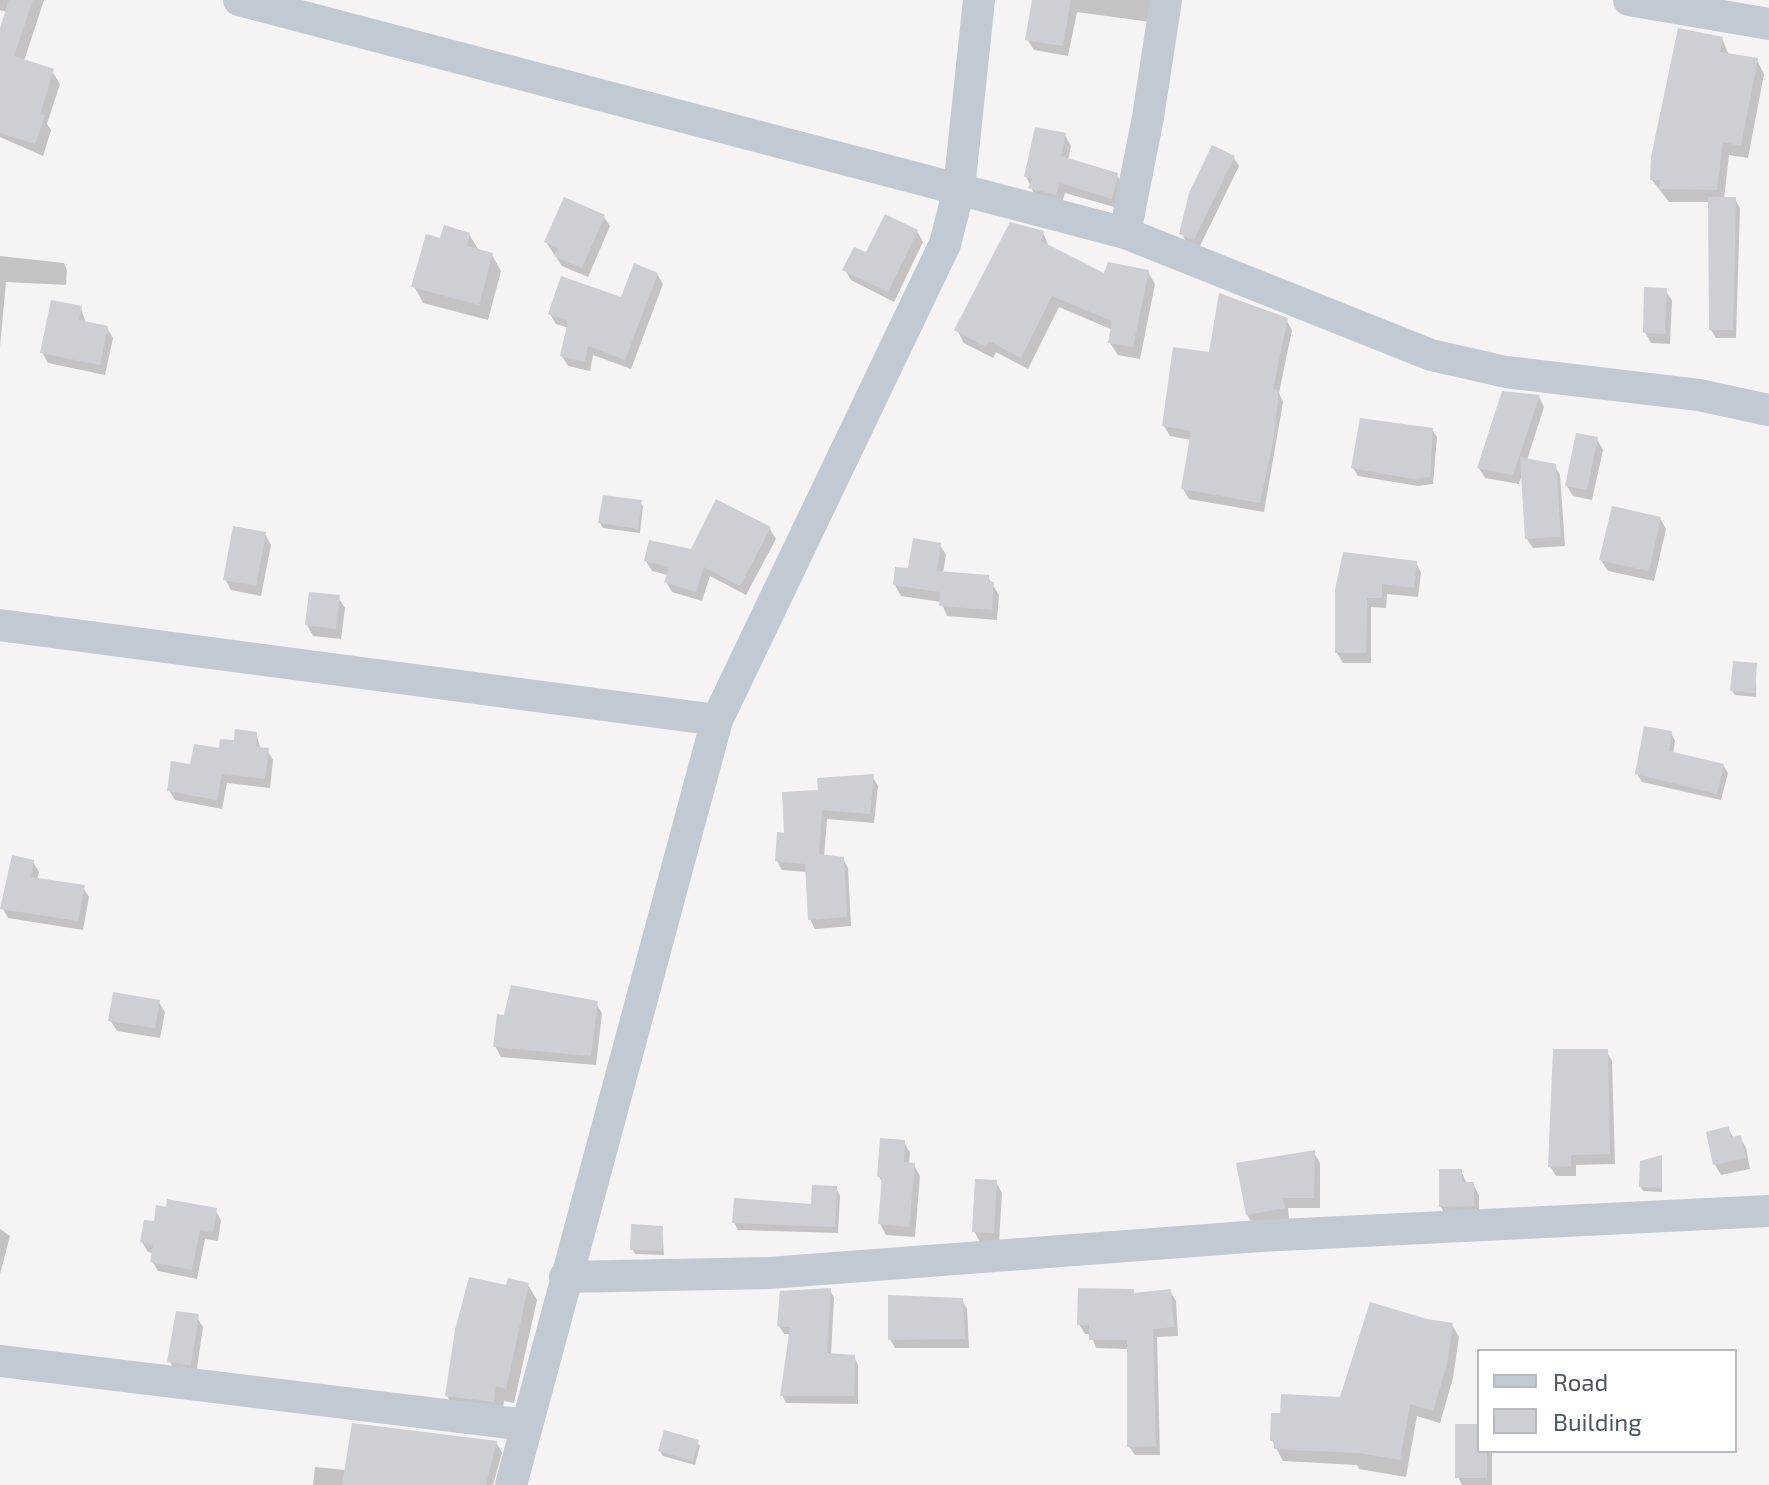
<!DOCTYPE html>
<style>
body{margin:0}
#map{position:relative;width:1769px;height:1485px;overflow:hidden;background:#f5f3f3;font-family:"Exo 2",sans-serif}
canvas{display:block}
.legend{position:absolute;left:1477px;top:1349px;width:260px;height:104px;box-sizing:border-box;background:#fff;border:2px solid #b7bbc0;margin:0;padding:10px 14px;list-style:none;font-size:24px;color:#4a5661}
.legend li{display:flex;align-items:center;gap:16px;height:40px}
.legend b{width:40px;border:2px solid #b7bbc0}
</style>
<div id="map">
<canvas width="1769" height="1485"></canvas>
<ul class="legend">
<li><b style="height:10px;background:#c1cad2"></b>Road</li>
<li><b style="height:22px;background:#cdcfd5"></b>Building</li>
</ul>
</div>
<script>
const c = document.querySelector('canvas').getContext('2d');
c.lineJoin = 'round';
function fill(path, color) { c.fillStyle = color; c.fill(path, 'evenodd'); }
function trace(path, color, width, dash) { c.strokeStyle = color; c.lineWidth = width; c.lineCap = dash ? 'butt' : 'round'; c.setLineDash(dash || []); c.stroke(path); }
fill(new Path2D(`
 M0 0H44L24 61 52 71 60 84 47 124 51 130 43 156 0 137V34L7 12 0 10Z
 M1033 0H1153L1150 22 1077 12 1068 56 1034 50 1027 39Z
 M1722 39 1729 55 1757 60 1764 74 1748 158 1729 155 1724 199H1735L1740 208 1736 338H1716L1711 330 1710 202H1669L1652 180Z
 M1065 135 1071 146 1068 160 1116 174 1123 185 1118 208 1065 193 1061 205 1036 198 1026 176Z
 M1234 158 1239 166 1199 248 1187 243 1182 234Z
 M604 217 610 226 588 277 562 266 546 242Z
 M917 231 923 242 894 302 851 280 845 270Z
 M1043 233 1049 247 1105 276 1148 272 1155 284 1140 359 1118 355 1110 343 1113 330 1059 307 1028 369 996 352 993 358 964 343 957 330Z
 M469 234 479 251 492 255 501 271 488 320 423 303 414 286 442 241Z
 M0 256 64 263 67 270 66 285 6 282 0 347Z
 M657 274 663 284 631 369 593 355 590 371 568 366 562 356 569 328 556 324 550 314 622 299Z
 M1665 290 1672 300 1670 344 1651 343 1645 332Z
 M81 308 86 323 107 328 113 338 105 375 48 363 42 352Z
 M1286 320 1292 330 1279 393 1283 402 1264 512 1189 499 1183 489 1191 440 1170 436 1164 426 1211 354Z
 M1539 397 1544 407 1527 460 1555 466 1560 475 1565 546 1533 548 1527 539 1523 471 1519 484 1485 478 1479 468Z
 M1432 429 1437 437 1433 484 1418 486 1358 476 1353 468Z
 M1597 439 1603 450 1592 500 1573 496 1567 486Z
 M640 502 643 506 640 533 603 528 600 523Z
 M1660 518 1666 529 1654 581 1608 571 1601 560Z
 M770 529 776 539 746 595 710 576 702 601 672 592 666 582 668 575 652 571 646 561Z
 M265 534 271 545 261 596 231 590 225 579Z
 M940 545 946 555 943 573 988 577 999 595 997 620 947 616 941 602 901 596 895 585Z
 M1416 562 1421 573 1418 597 1387 594 1386 608 1371 607V663H1343L1337 653V590Z
 M338 597 345 608 341 639 313 636 307 625Z
 M1756 665V697L1735 695 1732 691Z
 M1671 733 1675 741 1673 754 1723 765 1728 773 1721 800 1642 782 1637 774Z
 M256 734 261 749 267 750 273 760 270 788 227 783 222 809 175 800 169 790 192 766Z
 M872 776 878 786 874 823 827 819 824 857 843 859 848 868 851 926 815 929 810 919 807 872 782 870 777 861 786 835 820 792Z
 M33 862 39 872 37 880 83 887 89 897 83 930 8 918 3 909Z
 M158 1001 165 1012 160 1038 117 1031 110 1020Z
 M596 1003 602 1013 596 1065 501 1057 495 1046Z
 M1606 1051 1612 1061 1615 1164 1576 1165V1176H1556L1550 1166Z
 M1728 1129 1734 1138 1740 1137 1746 1148 1750 1169 1721 1175 1715 1165Z
 M904 1142 910 1153 909 1165H914L920 1176 915 1237 886 1235 880 1224 884 1185 879 1177Z
 M1314 1153 1320 1163V1208H1288L1289 1219 1254 1225 1247 1215Z
 M1662 1157V1192L1643 1191 1641 1187Z
 M1441 1171H1461L1467 1184H1473L1479 1195V1217L1447 1218 1441 1207Z
 M996 1182 1002 1193 999 1243 980 1242 974 1231Z
 M836 1188 840 1196 838 1233 738 1230 734 1222 813 1207Z
 M215 1210 221 1220 218 1241 205 1239 197 1279 158 1271 152 1261 153 1253 148 1252 142 1242Z
 M662 1228 664 1255 635 1254 632 1249Z
 M0 1229 10 1236 0 1274Z
 M528 1285 537 1300 514 1403 504 1401 502 1416 456 1411 447 1396 508 1287Z
 M830 1290 834 1298 831 1355 854 1357 858 1365V1404L786 1403 782 1395 791 1334H784L779 1326Z
 M1170 1291 1176 1301 1178 1336 1157 1337 1160 1455H1135L1129 1446V1349L1096 1348 1091 1334H1085L1079 1324 1135 1295Z
 M962 1300 967 1309 969 1348H895L890 1339Z
 M196 1316 203 1327 196 1375 176 1373 170 1362Z
 M1427 1321 1452 1325 1459 1337 1453 1378 1440 1423 1417 1416 1406 1477 1359 1469 1357 1465 1283 1461 1272 1440 1342 1399Z
 M1479 1426V1451H1492V1485H1462L1457 1475Z
 M496 1442 502 1453 493 1485H313L315 1467 345 1470Z
 M697 1442 700 1446 695 1465 663 1456 660 1451Z`), '#0003');
fill(new Path2D(`
 M9 0H33L14 56 54 69 40 114 45 115 35 144 0 133V28Z
 M1032 0H1071L1063 46 1025 40Z
 M1678 28 1723 37 1720 52 1758 58 1741 146 1723 142 1717 190 1659 189 1660 180H1650L1651 157Z
 M1035 127 1066 133 1061 156 1118 173 1112 199 1060 183 1056 195 1028 188 1033 178 1024 177Z
 M1212 145 1235 156 1194 240 1179 234 1189 193Z
 M564 197 605 215 582 268 554 256 558 248 544 242Z
 M1708 197H1736L1733 330H1709Z
 M885 214 918 230 888 292 842 270 854 247 866 252Z
 M1010 222 1044 231 1041 241 1104 273 1108 262 1149 270 1133 347 1108 343 1112 321 1052 296 1021 358 989 341 986 347 954 330Z
 M444 225 470 233 467 246 493 253 479 305 411 287 426 234 440 238Z
 M634 263 658 273 625 360 588 346 585 362 560 356 568 321 548 314 561 276 621 297Z
 M1644 287 1667 288 1665 334 1643 333Z
 M1219 293 1288 318 1273 389 1279 390 1274 437 1260 503 1181 489 1191 431 1162 426 1173 347 1209 352Z
 M51 300 82 306 79 320 108 326 100 365 40 353Z
 M1502 391 1540 395 1513 475 1477 468Z
 M1360 418 1433 428 1430 477 1413 479 1351 468Z
 M1576 433 1598 437 1587 490 1565 486Z
 M1520 457 1556 464 1561 537 1525 539Z
 M603 495 642 500 638 529 598 523Z
 M716 499 771 527 740 586 704 567 696 592 664 582 669 567 644 561 649 540 691 549Z
 M1612 506 1661 517 1649 571 1599 560Z
 M233 526 266 532 256 586 223 580Z
 M913 538 941 543 937 571 989 575V581L994 582 992 610 939 606 940 592 893 585 895 567 908 568Z
 M1343 552 1417 561 1414 588 1382 584V598H1367L1366 653H1335V590Z
 M309 592 340 595 336 629 305 625Z
 M1733 661 1757 663 1755 693 1730 691Z
 M1644 726 1672 731 1669 751 1724 764 1717 794 1635 774Z
 M235 729 257 732 256 747 269 748 265 779 222 774 217 800 167 791 171 761 190 764 194 744 219 748 220 739 234 740Z
 M874 774 870 814 822 810 819 854 844 857 847 917 808 920 805 864 775 861 777 832 784 833 782 792 818 790 817 778Z
 M12 855 34 860 31 877 85 885 78 921 0 909Z
 M511 985 598 1001 591 1056 493 1047 497 1014 504 1015Z
 M113 992 160 1000 155 1028 108 1021Z
 M1553 1049H1608L1610 1154 1571 1155V1166L1548 1167Z
 M1729 1126 1731 1137 1741 1135 1746 1158 1713 1165 1706 1132Z
 M880 1138 905 1140 904 1162 915 1163 909 1227 878 1224 882 1177H877Z
 M1315 1150 1314 1198H1283L1285 1208 1246 1215 1236 1163Z
 M1662 1155 1661 1188 1639 1187 1640 1161Z
 M1439 1169H1462V1182H1474V1206L1439 1207Z
 M975 1179 997 1180 994 1233 972 1232Z
 M812 1185 837 1186 835 1227 732 1223 734 1198 811 1204Z
 M167 1199 217 1208 213 1232 200 1230 192 1270 150 1262 153 1245 140 1242 144 1220 154 1221 156 1205 166 1207Z
 M631 1224 663 1226 662 1251 630 1250Z
 M469 1277 506 1285 508 1278 529 1283 506 1389 496 1386 494 1402 445 1396 455 1330Z
 M831 1288 827 1353 855 1355 854 1396H780L790 1327 777 1326 780 1291Z
 M1078 1288 1134 1289V1293L1171 1289 1174 1327 1153 1329 1156 1446 1127 1447V1340H1089V1325H1077Z
 M888 1295 963 1298 965 1339 888 1340Z
 M1370 1302 1427 1319 1453 1323 1447 1364 1433 1411 1410 1404 1400 1460 1359 1453 1274 1449V1441H1270L1271 1413H1280L1281 1394 1340 1397Z
 M176 1311 199 1314 191 1365 167 1362Z
 M352 1423 497 1441 486 1485H342Z
 M1455 1424H1479V1451H1487V1478H1455Z
 M664 1430 699 1440 693 1461 658 1451Z`), '#cdcfd5');
trace(new Path2D(`
 M239 0 1125 233 1431 355 1506 372 1699 395 1769 410
 M1629 0 1769 24
 M1125 233 1148 117 1166 0
 M0 625 717 720
 M565 1277 769 1273 1260 1236 1769 1211
 M0 1361 526 1425
 M511 1485 717 720 945 244 959 189 979 0`), '#c1cad2', 32);
</script>
